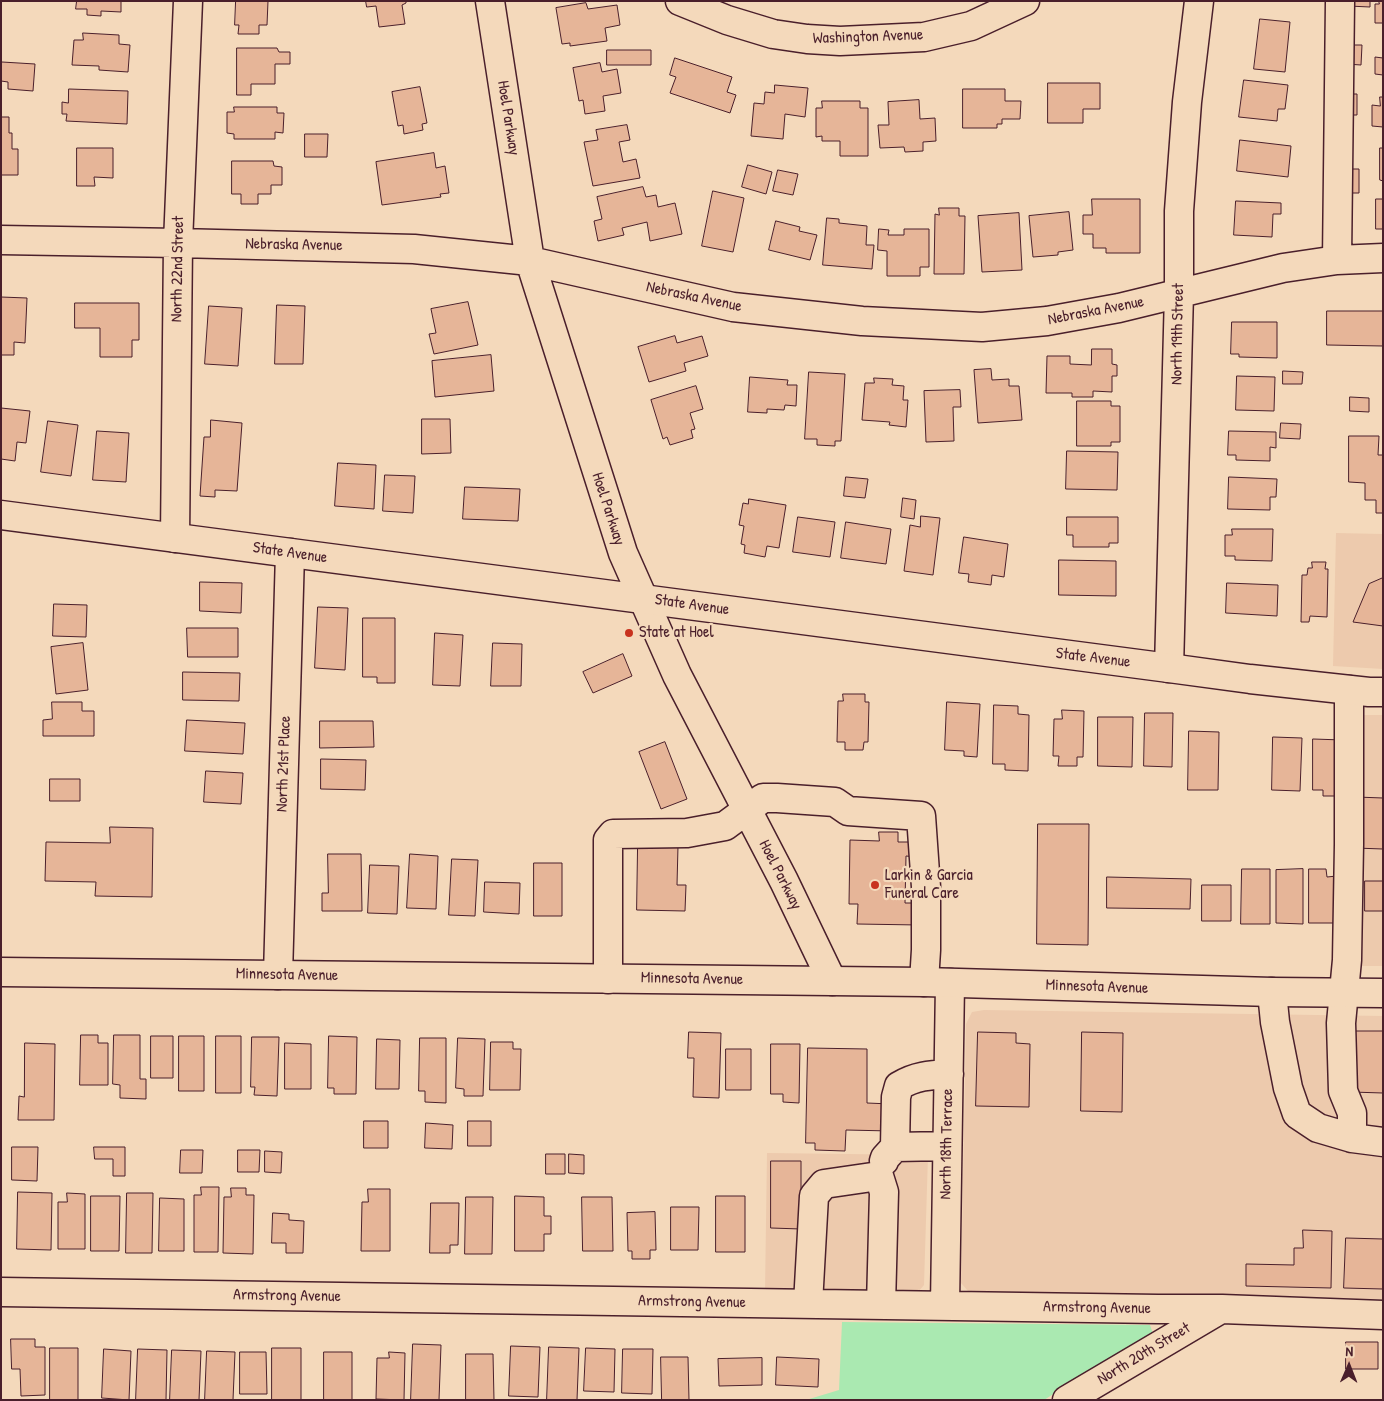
<!DOCTYPE html>
<style>
body{margin:0}
#map{position:relative;width:1384px;height:1401px;overflow:hidden;background:#f4d9bb;font-family:"Patrick Hand",sans-serif}
canvas{display:block}
.frame{position:absolute;inset:0;border:2px solid #4a1f2b;pointer-events:none}
.north{position:absolute;left:1324px;top:1341px;width:50px;height:50px;-webkit-text-stroke:4px #f4d9bb;paint-order:stroke;rotate:1deg;font-size:14px;font-weight:700;line-height:20px;text-align:center;color:#4a1f2b}
.north::after{content:'';display:block;margin:auto;width:18px;height:22px;background:#4a1f2b;clip-path:polygon(50% 0,100% 100%,50% 72%,0 100%)}
</style>
<div id="map">
<canvas width="1384" height="1401"></canvas>
<div class="frame"></div>
<div class="north">N</div>
</div>
<script>
const c = document.querySelector('canvas').getContext('2d');
c.lineJoin = 'round';
function fill(path, color) { c.fillStyle = color; c.fill(path, 'evenodd'); }
function trace(path, color, width, dash) { c.strokeStyle = color; c.lineWidth = width; c.lineCap = dash ? 'butt' : 'round'; c.setLineDash(dash || []); c.stroke(path); }
function drawText(font, color, halo, rows, align = 'center') {
  c.font = font + ' "Patrick Hand",sans-serif'; c.lineWidth = 4.5; c.setLineDash([]); c.textBaseline = 'middle'; c.strokeStyle = halo; c.fillStyle = color; for (const [text, x, y, turn = 0] of rows) {
    c.save(); c.translate(x, y); c.rotate((+turn || 0) * Math.PI / 180); c.textAlign = isNaN(turn) ? turn : align; if (halo) c.strokeText(text, 0, 0); c.fillText(text, 0, 0); c.restore();
  }
}
fill(new Path2D(`
 M1336 533 1383 534V669L1333 666Z
 M1355 715H1383V966H1351Z
 M984 1010 1383 1016V1302L968 1291 961 1283 966 1024 972 1012Z
 M767 1153 928 1155 924 1285 918 1292 765 1291Z`), '#edcaad');
fill(new Path2D(`
 M842 1322 1150 1325 1153 1334 1110 1358 1044 1400H806L839 1390Z`), '#aae9b1');
const building = new Path2D(`
 M77 1H121V12L101 11V16L87 15V9H76Z
 M236 1H268L267 25H259V34H238L239 25H235Z
 M366 1H406V3L402 5 405 24 379 27 376 6 367 7Z
 M1349 1H1370V7L1348 6Z
 M1379 1H1383V23H1375V4H1379Z
 M586 3 588 9 617 5 620 25 605 28 607 41 570 46V43L562 44 556 8Z
 M1260 19 1290 22 1285 72 1254 69Z
 M83 33 119 35V44L130 45 128 72 99 70V66L72 65 74 40H83Z
 M1346 45H1362L1361 65 1346 64Z
 M1383 47V75L1375 74V57L1383 58Z
 M237 48H277L279 52H290V64H275V84H251V95H237Z
 M607 50H651V65H607Z
 M675 58 732 77 727 92 736 95 730 113 670 93 676 77 670 75Z
 M2 62 35 64 33 91 8 89V82L1 81Z
 M600 63 602 72 617 69 621 93 603 96 605 111 585 114 583 100 579 101 573 68Z
 M1244 80 1288 85 1285 109H1278L1277 121 1239 117Z
 M1048 83H1100V109H1083V123H1048Z
 M775 85 808 88 805 117 785 114 783 139 751 136 754 103 764 104 765 92 774 93Z
 M420 87 427 123 422 124 423 130 404 134 403 125 398 126 392 92Z
 M69 89 128 91 127 124 66 121 67 114H62V102L68 103Z
 M963 89H1005V101H1021L1020 119H1002V124H997V128H963Z
 M1346 94H1357V115H1345Z
 M1380 97H1383V127L1372 126V105L1380 106Z
 M919 100 920 119 935 118 936 141 923 142V151L905 152 904 147 880 148 878 125H889L888 102Z
 M822 101H860V108H868V156H840V141H822V136L816 137V108H822Z
 M234 107H277V113H284L283 133 275 132V139H234V134L227 133V112H234Z
 M1 117H9V133H12V149H18V175H1Z
 M627 125 630 140 619 142 623 162 636 159 640 178 593 186 584 142 598 140 596 130Z
 M305 134H328L327 157H305Z
 M1240 140 1291 146 1288 177 1237 171Z
 M77 148H113V178L94 177 95 186H77Z
 M1380 148H1383V181L1380 180Z
 M434 153 436 168 445 166 449 193 440 194 441 197 382 205 376 162Z
 M232 161H273L274 166 282 167V185H271V194H258V204H241V194H232Z
 M748 165 772 172 766 194 742 187Z
 M1343 169H1359V193H1343Z
 M778 170 798 174 793 195 773 191Z
 M643 187 646 197 656 195 658 207 675 203 682 234 650 241 647 222 622 228 624 235 598 241 594 221 602 219 597 197Z
 M713 191 744 198 733 252 702 246Z
 M1092 199H1140V253H1106V248H1093V234H1083V215H1092Z
 M1376 199H1383V229H1376Z
 M1236 201 1281 203V214H1273L1272 237 1234 235Z
 M939 208H959V216H965L964 274H934L935 214 939 215Z
 M1069 212 1073 250 1058 252V255L1033 257 1029 216Z
 M1019 213 1022 270 982 272 978 216Z
 M827 218 839 219V223L867 226 866 245H874L872 269 823 265Z
 M776 221 800 227 799 231 817 235 810 260 769 250Z
 M879 229 889 230 888 235H904V229H929V267H920V276H887V251L878 250Z
 M1 297 27 298 25 343 14 342V355H1Z
 M468 302 478 345 434 354 429 334 436 333 431 309Z
 M75 303H139V340H132V357H100V328H75Z
 M277 305 305 306 303 364H275Z
 M209 306 242 308 238 366 205 364Z
 M1327 311H1383V346L1327 345Z
 M1232 322H1277V358L1239 357V354H1231Z
 M675 336 677 343 702 336 708 356 684 363 686 371 649 382 638 347Z
 M1092 349H1112V364L1117 365V376H1112V392L1093 391V397H1072V393H1046L1047 356H1070V364L1091 365Z
 M491 355 494 391 435 397 432 361Z
 M991 369 992 380 1009 379V386H1019L1022 420 978 423 974 370Z
 M1283 371 1303 372 1302 384H1283Z
 M809 372 845 374 841 441H835V446L817 445V439H805Z
 M1237 376 1275 377 1274 411 1236 410Z
 M750 377 788 380 787 385H797L796 406 785 405 784 410 767 409V413L748 412Z
 M874 378 893 379 892 385 904 386 903 400H908L906 427 889 425 890 422 862 420 865 383H874Z
 M696 386 703 409 690 413 695 429 691 430 693 438 670 445 667 437 663 439 651 400Z
 M960 390 961 407H953L954 441 926 442 924 391Z
 M1350 397 1369 398V412L1350 411Z
 M1077 401H1111V406H1120V442H1111V446H1077Z
 M1 408 30 411 26 443 17 442 15 461 1 459Z
 M422 419H450L451 453 422 454Z
 M211 420 242 423 237 491 215 490V497L200 496 204 437H210Z
 M48 421 78 425 71 476 41 472Z
 M1281 423 1301 424 1300 439 1280 438Z
 M97 431 129 433 126 482 93 480Z
 M1229 431 1276 432V448L1270 447V461L1236 460V455H1228Z
 M1349 436H1379L1378 455H1383V513H1376V500H1365V483L1349 482Z
 M1067 451 1118 452 1117 490 1066 489Z
 M338 463 376 465 374 509 335 506Z
 M385 475 415 476 413 513 383 511Z
 M846 477 868 479 865 498 844 496Z
 M1229 477 1277 479 1276 497H1270V510L1228 509Z
 M465 487 520 489 518 521 463 519Z
 M903 498 916 500 914 519 901 517Z
 M749 499 786 505 779 548 767 546 765 557 744 553 745 545 741 544 744 526 739 525 743 503 748 504Z
 M921 516 940 518 933 575 904 571 910 525 920 527Z
 M798 517 835 522 830 557 793 552Z
 M1067 517H1118V543H1109V547H1073V535H1067Z
 M846 522 891 529 886 564 841 558Z
 M1232 529H1273L1272 561 1235 560V556H1225V535H1232Z
 M964 537 1008 544 1004 577 992 575 991 585 968 582 969 574 959 573Z
 M1059 560 1116 561V596L1059 595Z
 M1312 562H1326L1325 569H1328L1327 617 1310 616 1309 622H1301L1302 575H1307L1308 568H1312Z
 M1383 578V626L1353 622 1369 584Z
 M200 582 242 583 241 613 200 611Z
 M1227 583 1278 585 1277 616 1226 613Z
 M54 604 87 605 86 637 53 636Z
 M318 607 348 608 345 670 315 668Z
 M363 618H395V683H377V677H363Z
 M187 628H238V657H188Z
 M435 633 463 635 460 686 433 685Z
 M83 643 88 690 56 694 51 647Z
 M493 643 522 644 521 686H491Z
 M623 654 632 676 593 693 583 672Z
 M183 672 240 673 239 701 183 700Z
 M843 694H865V702H869L868 742H864L863 750H845V742H837L838 701H843Z
 M52 702H82V711H94V736H43V720L52 719Z
 M947 702 980 704 977 757 964 756V751L945 750Z
 M994 705 1018 706V714L1029 715 1028 771 1005 770V764H993Z
 M1062 710 1084 711 1083 757H1077V766H1058L1059 756H1053L1054 719H1062Z
 M1145 713H1173L1172 767 1144 766Z
 M1098 717H1133L1132 767 1098 766Z
 M187 720 245 723 243 754 185 751Z
 M320 721H373L374 747 320 748Z
 M1189 731 1219 732 1218 790H1188Z
 M1273 737 1302 738 1300 791 1272 790Z
 M1313 739 1343 740 1342 796H1323V790H1313Z
 M665 742 687 799 661 809 639 752Z
 M321 759 366 760 365 790 321 789Z
 M206 771 243 773 241 804 204 802Z
 M50 779H80V801H50Z
 M1356 797 1383 798V849L1355 848Z
 M1038 824H1089L1088 945 1037 944Z
 M110 827 153 828 152 897 95 896 96 882 45 881 46 842 110 843Z
 M879 832H898V842H916V857L906 856 905 903H919V925L857 924 858 904H849L850 840 879 841Z
 M638 845 678 846 677 885H686L685 911 637 910Z
 M328 854H361L362 911H322V893H328Z
 M410 854 438 856 436 909 407 908Z
 M452 859 478 860 475 916 449 915Z
 M534 863H562V916H534Z
 M370 865 399 866 397 914 368 913Z
 M1242 869H1270V924H1241Z
 M1303 869V924L1276 923V870Z
 M1309 869H1326L1327 877 1337 876 1338 923H1309Z
 M1107 877 1191 879 1190 909 1107 908Z
 M1365 881H1383V911H1365Z
 M485 882 520 883 519 914 484 912Z
 M1202 885H1231V921H1202Z
 M1351 1031H1383V1093L1351 1092Z
 M689 1032 721 1033 719 1098 693 1097 694 1058H688Z
 M978 1032 1016 1033V1043L1030 1044 1029 1107 976 1106Z
 M1082 1032 1123 1033 1122 1112 1081 1111Z
 M81 1035H98V1043H108V1085H80Z
 M114 1035H140V1079H146V1099L120 1098V1085L113 1084Z
 M151 1036H173V1078H151Z
 M179 1036H204V1091H179Z
 M216 1036H241V1093H216Z
 M329 1036 357 1037 356 1094H334V1088H328Z
 M252 1037H279L277 1096 254 1095 255 1087H251Z
 M420 1038H446V1103L425 1102V1091H419Z
 M458 1038 485 1039 483 1096H464V1089L456 1088Z
 M377 1039 400 1040 399 1089H376Z
 M491 1042H513V1049H521L520 1090H490Z
 M25 1043 55 1044 54 1120H18L19 1096 24 1097Z
 M285 1043 311 1044V1089H285Z
 M771 1044H800L799 1103 783 1102V1094H771Z
 M808 1048 867 1049V1103L891 1104V1131L846 1130 845 1151 815 1150V1143H806Z
 M726 1049H751V1090H726Z
 M364 1121H388V1148H364Z
 M468 1121H491V1146H468Z
 M426 1123 453 1125 452 1149 425 1148Z
 M12 1147H38L37 1181 12 1180Z
 M94 1147H125V1176H113V1159H95Z
 M181 1150H203L202 1173H180Z
 M238 1150H260L259 1172H238Z
 M265 1151 282 1152 281 1173 265 1172Z
 M546 1154H565V1174H546Z
 M569 1154 584 1155V1174L569 1173Z
 M771 1161H801V1229L771 1228Z
 M201 1187H219L218 1252H194V1195H201Z
 M231 1188H246V1195H254L253 1254 223 1253 224 1197H231Z
 M368 1189H390V1251H361L362 1202H368Z
 M18 1192 52 1193 51 1250 17 1249Z
 M67 1193 85 1194V1249H58V1202H67Z
 M127 1193H153L152 1253H126Z
 M91 1196H120L119 1251H91Z
 M515 1196 544 1197V1216H551V1234H544V1251H515Z
 M716 1196H745V1252H716Z
 M466 1197H493L492 1254H465Z
 M582 1197H612L613 1251H583Z
 M160 1198 184 1199V1251H159Z
 M431 1203H459L458 1245H450V1253H430Z
 M671 1207H699L698 1250H671Z
 M655 1212 656 1250H650V1259H632V1251H628L627 1213Z
 M273 1213 289 1214V1220L304 1221 303 1253H286V1243H272Z
 M1303 1230 1332 1231 1331 1288 1246 1286V1264L1294 1265V1248H1303Z
 M1346 1238 1383 1239V1289L1344 1288Z
 M11 1339H35V1347H45V1395L21 1396 20 1369H12Z
 M1346 1342H1378V1369H1346Z
 M413 1344 441 1345 439 1400H411Z
 M511 1346 540 1347 538 1397 509 1396Z
 M549 1347 579 1348 577 1400H547Z
 M50 1348H78V1400H50Z
 M272 1348H301V1400H272Z
 M586 1348 615 1349 614 1392 584 1391Z
 M104 1349 131 1351 129 1400 102 1398Z
 M138 1349 167 1350 166 1400H136Z
 M623 1349H653L652 1394 622 1393Z
 M172 1350 201 1351 199 1400H170Z
 M207 1351 235 1352 233 1400H205Z
 M240 1352H266L267 1394H240Z
 M324 1352H352V1400H324Z
 M389 1352 405 1353 404 1400 376 1399 377 1358H389Z
 M466 1354H493L494 1400H466Z
 M661 1357H688L689 1400H662Z
 M777 1357 819 1359 818 1387 776 1385Z
 M762 1358V1385L719 1386 718 1359Z`);
fill(building, '#e6b598');
trace(building, '#4a1f2b', 1);
const minor = new Path2D(`
 M490 1 530 261 623 553 677 675 784 881 832 981
 M680 1 727 20 773 34 807 39 840 41 924 37 971 26 1025 1
 M1 240 178 243 414 249 530 261 733 307 862 321 982 327 1047 321 1119 308 1283 268 1337 260 1383 258
 M1337 260 1340 1
 M175 538 178 243 188 1
 M1169 668 1179 293V211L1187 102 1199 1
 M1349 690V844L1347 960 1341 1023 1343 1091 1352 1113V1138
 M278 975 290 553
 M608 979V840L613 834 687 833 725 826 763 798H777L835 802 848 811 921 816 926 887V950L924 982
 M1272 992 1275 1022 1288 1088 1297 1114 1318 1128 1352 1138 1383 1142
 M895 1147 896 1097 899 1086C915 1076 930 1075 949 1074
 M884 1161 885 1158 895 1147 947 1146
 M1 1292 1158 1309H1222L1383 1315
 M808 1304 814 1196 824 1184 879 1176 884 1192 881 1305
 M945 1305 950 983
 M1067 1400 1221 1309`);
const major = new Path2D(`
 M1 515 1169 668 1250 679 1369 692H1383
 M1 972 924 982 1272 992 1383 993`);
trace(minor, '#4a1f2b', 31);
trace(major, '#4a1f2b', 31);
trace(minor, '#f4d9bb', 28);
trace(major, '#f4d9bb', 28);
for (const [x, y, r, color] of [
 [629,633,5,"#c8321e"],
 [875,885,5,"#c8321e"]
]) { const dot = new Path2D(); dot.arc(x, y, r, 0, 2 * Math.PI); c.fillStyle = color; c.fill(dot); trace(dot, '#f4d9bb', 2); }
drawText('16px', '#4a1f2b', '#f4d9bb', [
 ["Washington Avenue",868,37,-2],
 ["Hoel Parkway",508,118,81],
 ["Nebraska Avenue",294,245,1],
 ["North 22nd Street",178,269,-89],
 ["Nebraska Avenue",694,297,12],
 ["Nebraska Avenue",1096,311,-11],
 ["North 19th Street",1178,334,-89],
 ["Hoel Parkway",608,509,72],
 ["State Avenue",290,553,8],
 ["State Avenue",692,605,8],
 ["State Avenue",1093,658,7],
 ["North 21st Place",284,764,-88],
 ["Hoel Parkway",780,875,63],
 ["Minnesota Avenue",287,975,1],
 ["Minnesota Avenue",692,979,1],
 ["Minnesota Avenue",1097,987,2],
 ["North 18th Terrace",947,1144,-89],
 ["Armstrong Avenue",287,1296,1],
 ["Armstrong Avenue",692,1302,1],
 ["Armstrong Avenue",1097,1308,1],
 ["North 20th Street",1144,1354,-31]
]);
drawText('16px', '#4a1f2b', '#f4d9bb', [
 ["State at Hoel",639,633],
 ["Larkin & Garcia",885,876],
 ["Funeral Care",885,894]
], 'left');
</script>
